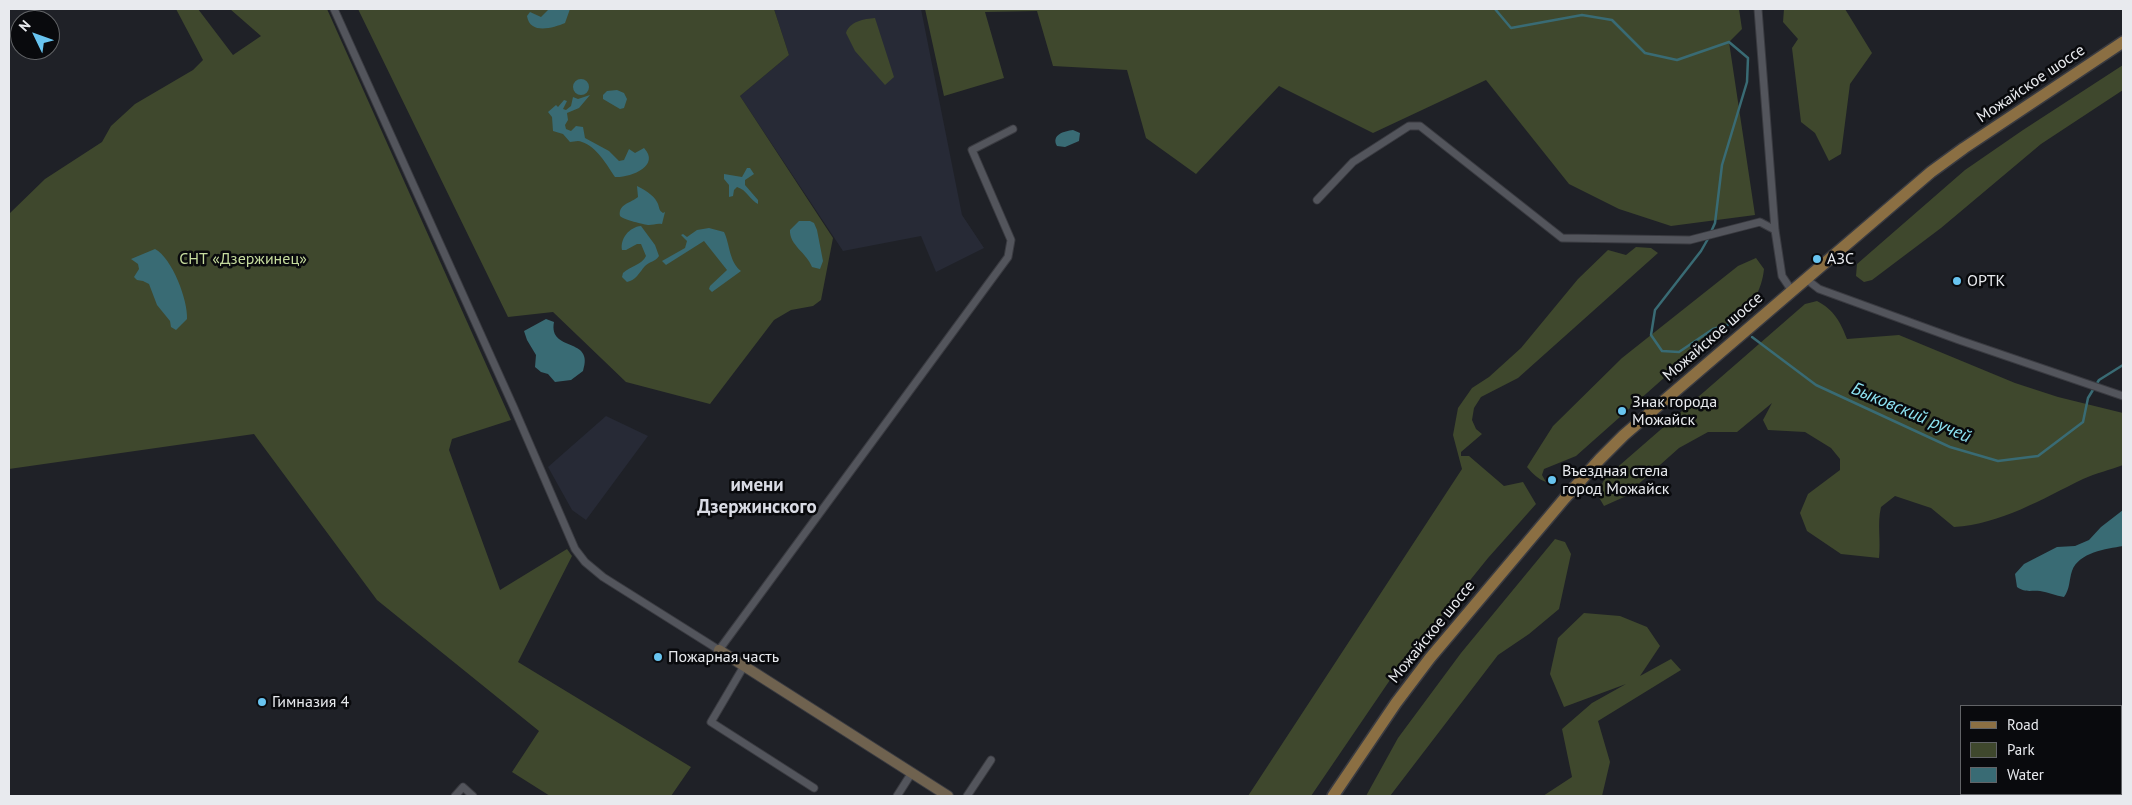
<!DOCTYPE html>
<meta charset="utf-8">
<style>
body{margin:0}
#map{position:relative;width:2132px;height:805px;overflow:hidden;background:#1f2127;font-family:"PT Sans",sans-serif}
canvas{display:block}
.frame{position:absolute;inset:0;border:10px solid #e8eaee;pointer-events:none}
.legend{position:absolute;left:1960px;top:705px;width:162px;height:90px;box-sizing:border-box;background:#090a0d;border:1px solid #626467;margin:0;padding:6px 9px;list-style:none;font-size:15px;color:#e8eaee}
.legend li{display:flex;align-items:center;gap:10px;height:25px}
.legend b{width:25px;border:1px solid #626467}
.north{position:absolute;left:10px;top:10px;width:50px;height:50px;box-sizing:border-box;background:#090a0d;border:1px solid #626467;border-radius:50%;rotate:312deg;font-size:14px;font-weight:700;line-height:20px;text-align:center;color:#e8eaee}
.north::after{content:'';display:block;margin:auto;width:18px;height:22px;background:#68c4f0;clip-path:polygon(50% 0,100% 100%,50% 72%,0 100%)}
</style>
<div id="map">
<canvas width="2132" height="805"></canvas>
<div class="frame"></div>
<ul class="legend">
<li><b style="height:6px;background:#8b6f43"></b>Road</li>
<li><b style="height:14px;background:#3f482d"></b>Park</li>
<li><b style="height:14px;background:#396b74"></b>Water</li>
</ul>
<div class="north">N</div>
</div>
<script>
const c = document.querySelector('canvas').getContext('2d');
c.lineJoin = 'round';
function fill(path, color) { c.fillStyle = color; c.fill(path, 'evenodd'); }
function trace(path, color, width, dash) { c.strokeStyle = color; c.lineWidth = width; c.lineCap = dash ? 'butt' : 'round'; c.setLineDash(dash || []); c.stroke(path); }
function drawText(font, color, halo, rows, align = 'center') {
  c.font = font + ' "PT Sans",sans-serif'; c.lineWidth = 5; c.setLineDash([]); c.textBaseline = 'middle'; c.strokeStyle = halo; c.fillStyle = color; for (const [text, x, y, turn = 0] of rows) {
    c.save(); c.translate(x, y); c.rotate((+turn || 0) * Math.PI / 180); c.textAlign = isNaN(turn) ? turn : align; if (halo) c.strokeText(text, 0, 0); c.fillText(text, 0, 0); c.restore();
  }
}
fill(new Path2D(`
 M774 9H921L962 215 984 248 936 272 921 236 843 251 740 96 789 55Z
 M606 416 648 436 586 520 572 510 548 467Z`), '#272a36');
fill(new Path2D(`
 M176 9H198L233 55 261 36 230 9H327L511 420 452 439 449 450 500 590 567 549 572 556 518 662 691 767 671 796H550L512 772 539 731 377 600 254 434 9 469V214L45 179 102 142 111 126 135 104 193 70 203 60Z
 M358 9H774L789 55 740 96 833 238 821 300 813 306 791 310 774 320 710 404 626 382 553 312 508 317Z
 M925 9H1739L1742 29 1729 42 1755 215 1671 226 1619 209 1569 184 1486 80 1373 133 1279 86 1196 174 1146 138 1127 70 1053 66 1037 11 985 12 1004 78 944 96Z
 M1784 9H1845L1872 53 1850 84 1841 154 1829 161 1815 133 1801 122 1792 48 1798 39 1783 22Z
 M875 18 894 77 885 85 855 51 846 33C850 21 864 19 875 18Z
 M2123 65V90L2041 144 1941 228 1872 280 1864 282 1856 276 1857 264 1965 170 2023 130Z
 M1636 247 1651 248 1658 253 1518 378 1481 397 1474 408 1472 420 1476 429 1482 434 1461 452V456H1469L1504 486 1523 482 1536 504 1488 558 1392 677 1311 796H1248L1462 469 1453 435 1458 408 1472 388 1489 377 1521 348 1578 279 1608 250 1626 255Z
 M1756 258 1764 269C1762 289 1752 308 1734 318L1665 377 1576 456 1544 469 1542 475 1546 482C1538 479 1533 474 1527 467L1553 426 1622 358 1738 266Z
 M1817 301C1834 310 1840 321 1847 339L1899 335 2015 383 2058 397 2123 413V465C2110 470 2096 473 2083 479 2042 499 2001 524 1954 527L1931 508 1895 496 1881 507C1877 524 1881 540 1879 558L1841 554 1807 531 1800 513 1808 494 1840 470V459L1831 448 1805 432 1768 430 1763 420 1772 403 1737 432H1708L1679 448 1624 497 1604 506 1597 494 1605 478 1805 304Z
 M1555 539 1565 542 1571 554 1559 609 1529 634 1498 655 1390 796H1366L1398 738 1461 653Z
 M1584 613 1620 616 1647 627 1660 646 1640 676 1671 659 1681 670 1598 721 1610 762 1602 796H1543L1572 777 1562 729 1592 703 1626 684 1564 707 1550 674 1558 638Z`), '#3f482d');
fill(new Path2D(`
 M549 9H570L565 23C553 28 530 35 527 16L530 12 541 17Z
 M573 87a8 8 0 1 1 16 0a8 8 0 1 1-16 0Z
 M617 90 624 93 627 99 624 108 620 109 603 99V95L607 91Z
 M590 95 579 108 567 113 568 120 565 125 566 129 571 131 576 126 583 127 585 138 609 151 619 161 624 160 629 149 635 153 644 148C661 166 630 178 615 177 607 165 596 146 582 142 578 140 574 142 570 142L563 134 553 131 552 117 548 112 556 105 558 107 564 100 567 101 563 109 566 110 571 106 573 97 578 99Z
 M1073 130 1080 133 1079 141 1065 147 1057 146C1051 135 1064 131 1073 130Z
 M747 168H750L754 174 745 180V185L758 200V204C750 200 747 190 737 187L734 190 733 196 729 197V185L724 179V174L742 177Z
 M637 186C643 189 654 195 657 202 660 207 658 210 663 213L665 212 662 224C657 223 653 225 649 225 645 225 622 219 620 216 618 204 631 203 638 197Z
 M799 221H810L814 223 817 230 823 261 820 269 812 267C807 253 789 245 790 230Z
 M641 226 655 245 659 256C655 262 650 261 645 266 639 273 636 280 627 282L622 277 623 273C630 266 642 265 646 256L641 244H637L626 250H622C620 239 629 227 641 226Z
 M709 228 724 232C730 244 729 262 741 271L712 292 709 289 710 286 727 270 704 241 666 265 662 261 685 248 687 241 681 235 683 234 687 237 697 230Z
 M155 249C172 258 188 300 187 319L176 330 171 327 170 321 157 305 149 284 143 281 137 280 134 277 139 269 138 264 131 259Z
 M546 319 554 322C548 353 595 336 583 371L571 380 555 382 548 374 541 372 535 367 536 355 527 340 524 331Z
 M2123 510V546C2106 549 2079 552 2072 571 2069 580 2070 589 2064 597 2056 596 2048 592 2040 591 2030 590 2026 593 2017 587L2015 574 2024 564 2057 547 2075 546 2089 540 2101 527Z`), '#396b74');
trace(new Path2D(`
 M1495 9 1511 28 1582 15 1612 20 1645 53 1677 60 1729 42 1748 58 1747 82 1722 165 1715 223 1711 232
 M1709 237 1701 251 1655 310 1651 335 1662 351 1679 352 1713 329 1737 322
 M1752 337 1816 385 1950 447 1998 461 2038 456 2083 422 2088 398 2099 380 2123 365`), '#396b74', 2.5);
const street = new Path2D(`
 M334 9 514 408 575 549 585 562 603 577 719 650 1008 257 1011 240 972 150 1013 129
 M1758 9 1775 230 1782 276 1792 291
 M1317 200 1353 162 1409 126H1420L1562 238 1690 240 1760 222 1775 230
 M1806 279 1819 289 1959 340 2123 396
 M744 666 711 722 814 788
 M455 796 463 787 473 796
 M897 796 911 774
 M967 796 991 760`);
const secondary = new Path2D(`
 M719 650 948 796`);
const primary = new Path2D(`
 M1333 796 1396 703 1430 658 1565 498 1600 459 1624 435 1931 172 1964 148 2123 42`);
trace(street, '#3a3b41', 9);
trace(secondary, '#3a3b41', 12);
trace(primary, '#3a3b41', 14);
trace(street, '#53555c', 7);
trace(secondary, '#6f624f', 10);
trace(primary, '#8b6f43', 11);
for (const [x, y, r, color] of [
 [1817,259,5,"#68c4f0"],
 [1957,281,5,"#68c4f0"],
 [1622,411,5,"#68c4f0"],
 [1552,480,5,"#68c4f0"],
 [658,657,5,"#68c4f0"],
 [262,702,5,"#68c4f0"]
]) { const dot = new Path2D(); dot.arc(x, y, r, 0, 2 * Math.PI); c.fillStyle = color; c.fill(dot); trace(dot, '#090a0d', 2); }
drawText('16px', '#e8eaee', '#090a0d', [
 ["Можайское шоссе",2031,84,-34],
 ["Можайское шоссе",1713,337,-41],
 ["Можайское шоссе",1432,632,-51]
]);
drawText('16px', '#c6dc9e', '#090a0d', [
 ["СНТ «Дзержинец»",243,259]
]);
drawText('16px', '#e8eaee', '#090a0d', [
 ["АЗС",1827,259],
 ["ОРТК",1967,281],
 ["Знак города",1632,402],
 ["Можайск",1632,420],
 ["Въездная стела",1562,471],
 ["город Можайск",1562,489],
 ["Пожарная часть",668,657],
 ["Гимназия 4",272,702]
], 'left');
drawText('italic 18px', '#8de3f3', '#090a0d', [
 ["Быковский ручей",1911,413,23]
]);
drawText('bold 19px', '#d9dbe4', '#090a0d', [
 ["имени",757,486],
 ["Дзержинского",757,508]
]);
</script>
